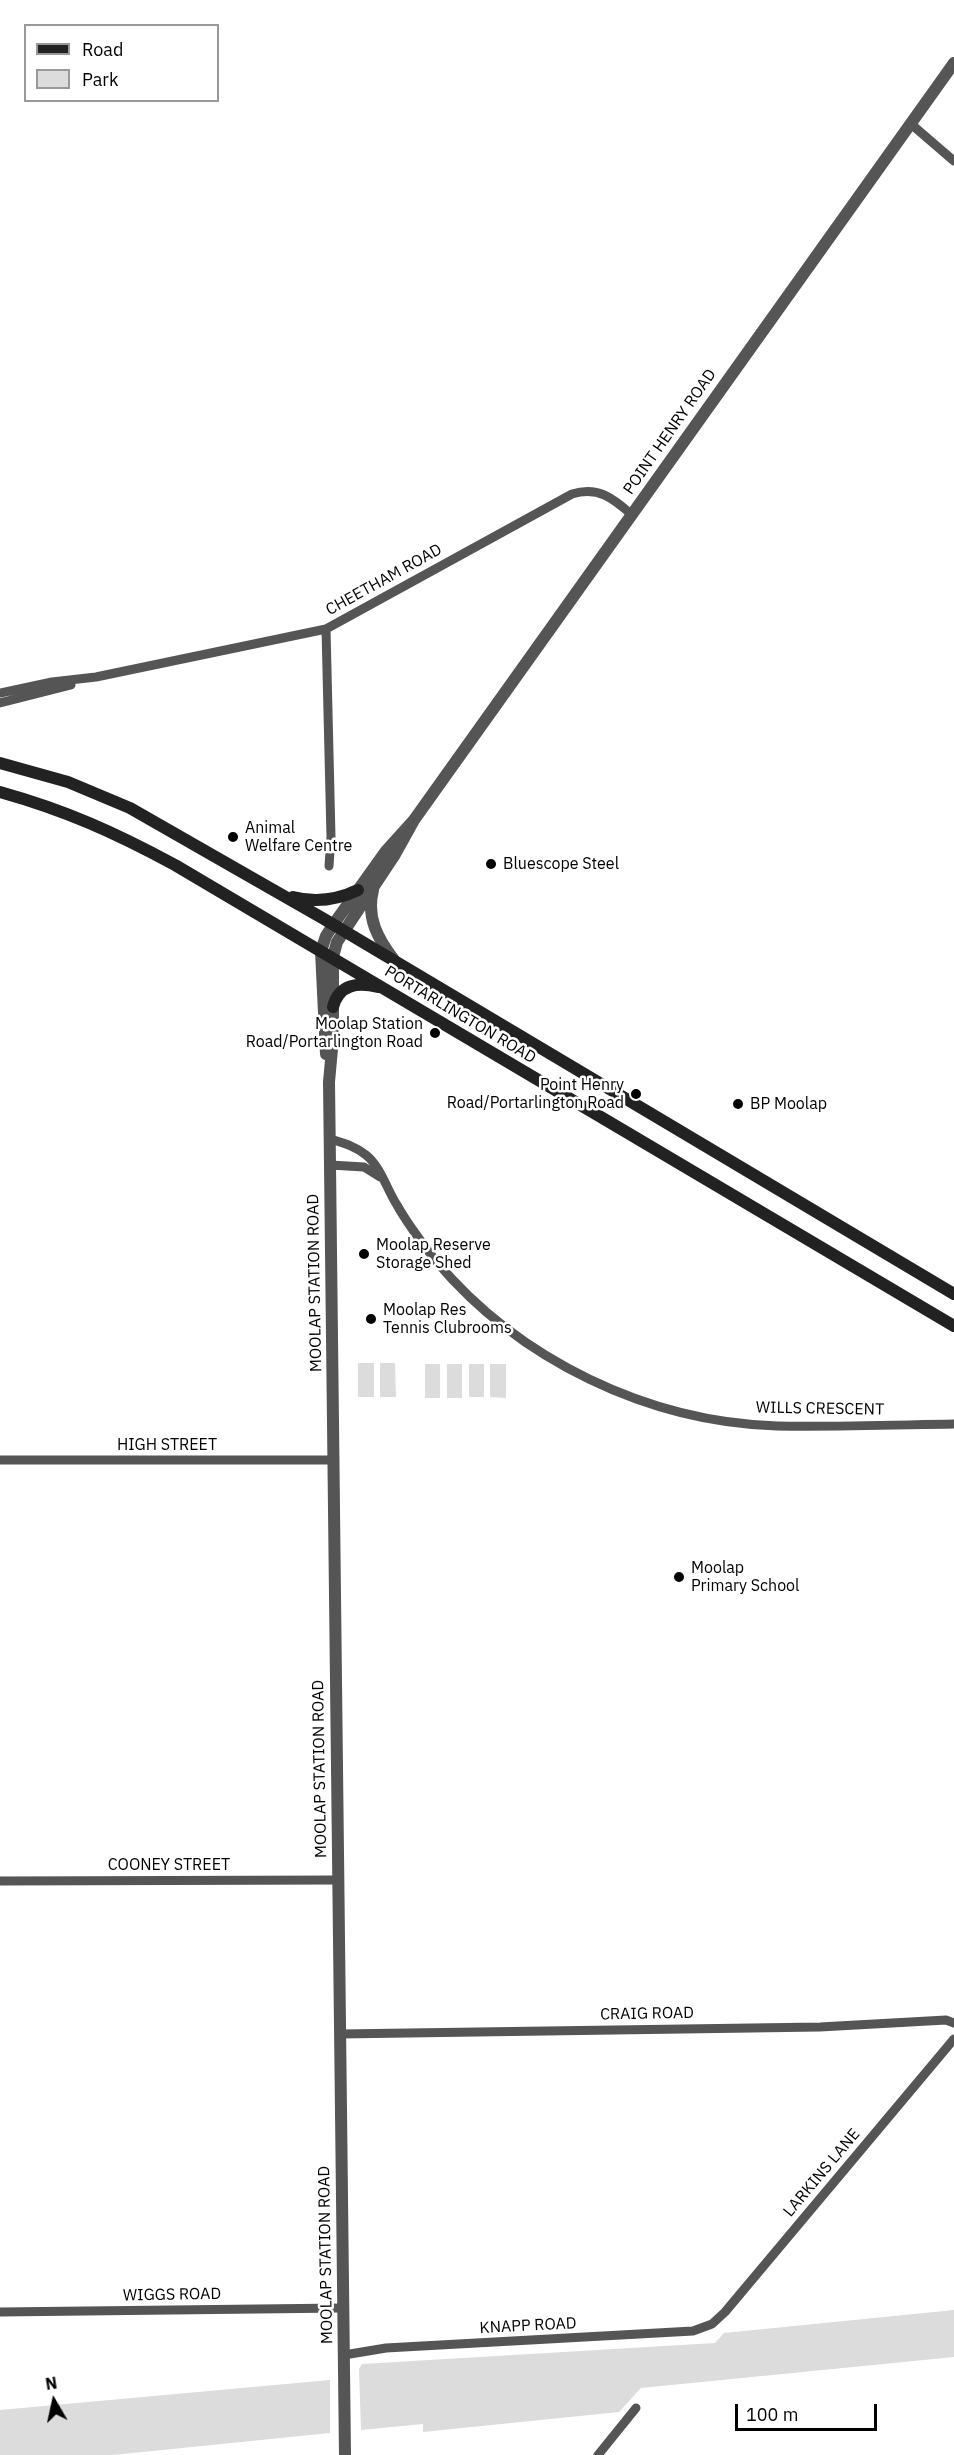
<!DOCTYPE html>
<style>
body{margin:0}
#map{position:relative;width:954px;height:2455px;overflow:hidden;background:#fff;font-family:"IBM Plex Sans",sans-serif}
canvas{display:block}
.legend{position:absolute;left:24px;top:24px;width:195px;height:78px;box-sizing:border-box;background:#fff;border:2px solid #999;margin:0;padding:8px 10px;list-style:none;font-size:18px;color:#000}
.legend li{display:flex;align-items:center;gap:12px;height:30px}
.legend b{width:30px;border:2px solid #999}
.north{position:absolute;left:24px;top:2371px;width:60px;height:60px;-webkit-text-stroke:4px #fff;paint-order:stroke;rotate:351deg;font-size:16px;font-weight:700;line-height:24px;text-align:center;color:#000}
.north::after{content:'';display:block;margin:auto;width:21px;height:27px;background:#000;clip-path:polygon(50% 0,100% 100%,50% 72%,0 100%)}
.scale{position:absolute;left:735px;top:2404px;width:142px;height:27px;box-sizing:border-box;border:3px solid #000;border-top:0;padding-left:8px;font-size:18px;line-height:21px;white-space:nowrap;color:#000;-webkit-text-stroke:4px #fff;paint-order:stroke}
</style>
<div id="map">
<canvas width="954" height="2455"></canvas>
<ul class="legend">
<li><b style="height:8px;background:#222"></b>Road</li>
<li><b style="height:16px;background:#dcdcdc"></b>Park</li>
</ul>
<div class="north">N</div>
<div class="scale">100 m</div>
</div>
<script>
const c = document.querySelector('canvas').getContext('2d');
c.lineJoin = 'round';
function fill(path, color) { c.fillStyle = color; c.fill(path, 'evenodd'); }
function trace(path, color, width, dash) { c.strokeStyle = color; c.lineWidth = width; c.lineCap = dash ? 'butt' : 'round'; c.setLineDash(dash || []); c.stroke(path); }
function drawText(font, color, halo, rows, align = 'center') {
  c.font = font + ' "IBM Plex Sans",sans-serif'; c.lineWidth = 5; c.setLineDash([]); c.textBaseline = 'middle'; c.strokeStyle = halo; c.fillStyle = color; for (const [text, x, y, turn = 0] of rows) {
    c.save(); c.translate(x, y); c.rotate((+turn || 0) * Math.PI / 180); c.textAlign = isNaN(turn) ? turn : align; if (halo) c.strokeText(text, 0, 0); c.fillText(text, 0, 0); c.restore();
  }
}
fill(new Path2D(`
 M358 1363H374V1397H358Z
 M380 1363H395L396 1397H380Z
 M425 1364H440V1398H425Z
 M447 1364H462V1398H447Z
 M469 1364H484V1397H469Z
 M490 1364H506V1398L490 1397Z
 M954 2310V2357L641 2388 619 2412 423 2432V2424L361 2430 359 2369 362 2364 715 2343 724 2333Z
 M330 2380V2433L113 2455H0V2410Z`), '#dcdcdc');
trace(new Path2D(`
 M911 124 954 161
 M326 629 331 837 329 866
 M0 693 52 682 96 677 326 629 572 494C598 486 613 498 632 515
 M0 703 71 685
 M330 1139C343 1143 355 1146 366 1155 381 1167 387 1190 397 1205 408 1225 422 1243 436 1261 519 1360 648 1422 777 1426 836 1427 895 1425 954 1424
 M330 1165 364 1167 380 1177
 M0 1460H333
 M0 1881 338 1880
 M340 2034 820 2027 946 2020 954 2023
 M0 2312 343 2308
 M344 2355 386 2348 693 2331 712 2324 725 2312 954 2039
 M598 2455 636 2408`), '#555', 9);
trace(new Path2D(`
 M373 890C366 918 378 939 394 960
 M326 1054 321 951 326 936 333 925 386 851 414 820 954 63
 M345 2455 330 1165 329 1082 333 1038V957L337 942 394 856 414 820`), '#555', 12);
trace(new Path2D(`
 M0 763 68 782 130 808 324 919 954 1294
 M0 792C65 810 116 833 175 865L954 1326
 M293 897C316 903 337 900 358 890
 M333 1007C339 984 358 982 378 987`), '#222', 12);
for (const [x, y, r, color] of [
 [233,837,6,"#000"],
 [491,864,6,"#000"],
 [435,1033,6,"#000"],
 [636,1094,6,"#000"],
 [738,1104,6,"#000"],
 [364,1254,6,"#000"],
 [371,1319,6,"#000"],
 [679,1577,6,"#000"]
]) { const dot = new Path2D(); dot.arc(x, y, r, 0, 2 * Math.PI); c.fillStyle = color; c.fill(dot); trace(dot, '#fff', 2); }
drawText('16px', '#000', '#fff', [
 ["POINT HENRY ROAD",670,432,-55],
 ["CHEETHAM ROAD",384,580,-29],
 ["PORTARLINGTON ROAD",460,1015,31],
 ["MOOLAP STATION ROAD",315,1283,-91],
 ["WILLS CRESCENT",820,1409,1],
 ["HIGH STREET",167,1445],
 ["MOOLAP STATION ROAD",320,1769,-91],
 ["COONEY STREET",169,1865],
 ["CRAIG ROAD",647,2014,-1],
 ["LARKINS LANE",822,2173,-50],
 ["MOOLAP STATION ROAD",326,2255,-91],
 ["WIGGS ROAD",172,2295,-1],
 ["KNAPP ROAD",528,2326,-3]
]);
drawText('16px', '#000', '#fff', [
 ["Animal",245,828],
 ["Welfare Centre",245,846],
 ["Bluescope Steel",503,864],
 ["Moolap Station",423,1024,"right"],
 ["Road/Portarlington Road",423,1042,"right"],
 ["Point Henry",624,1085,"right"],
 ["Road/Portarlington Road",624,1103,"right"],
 ["BP Moolap",750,1104],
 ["Moolap Reserve",376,1245],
 ["Storage Shed",376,1263],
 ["Moolap Res",383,1310],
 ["Tennis Clubrooms",383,1328],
 ["Moolap",691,1568],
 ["Primary School",691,1586]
], 'left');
</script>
